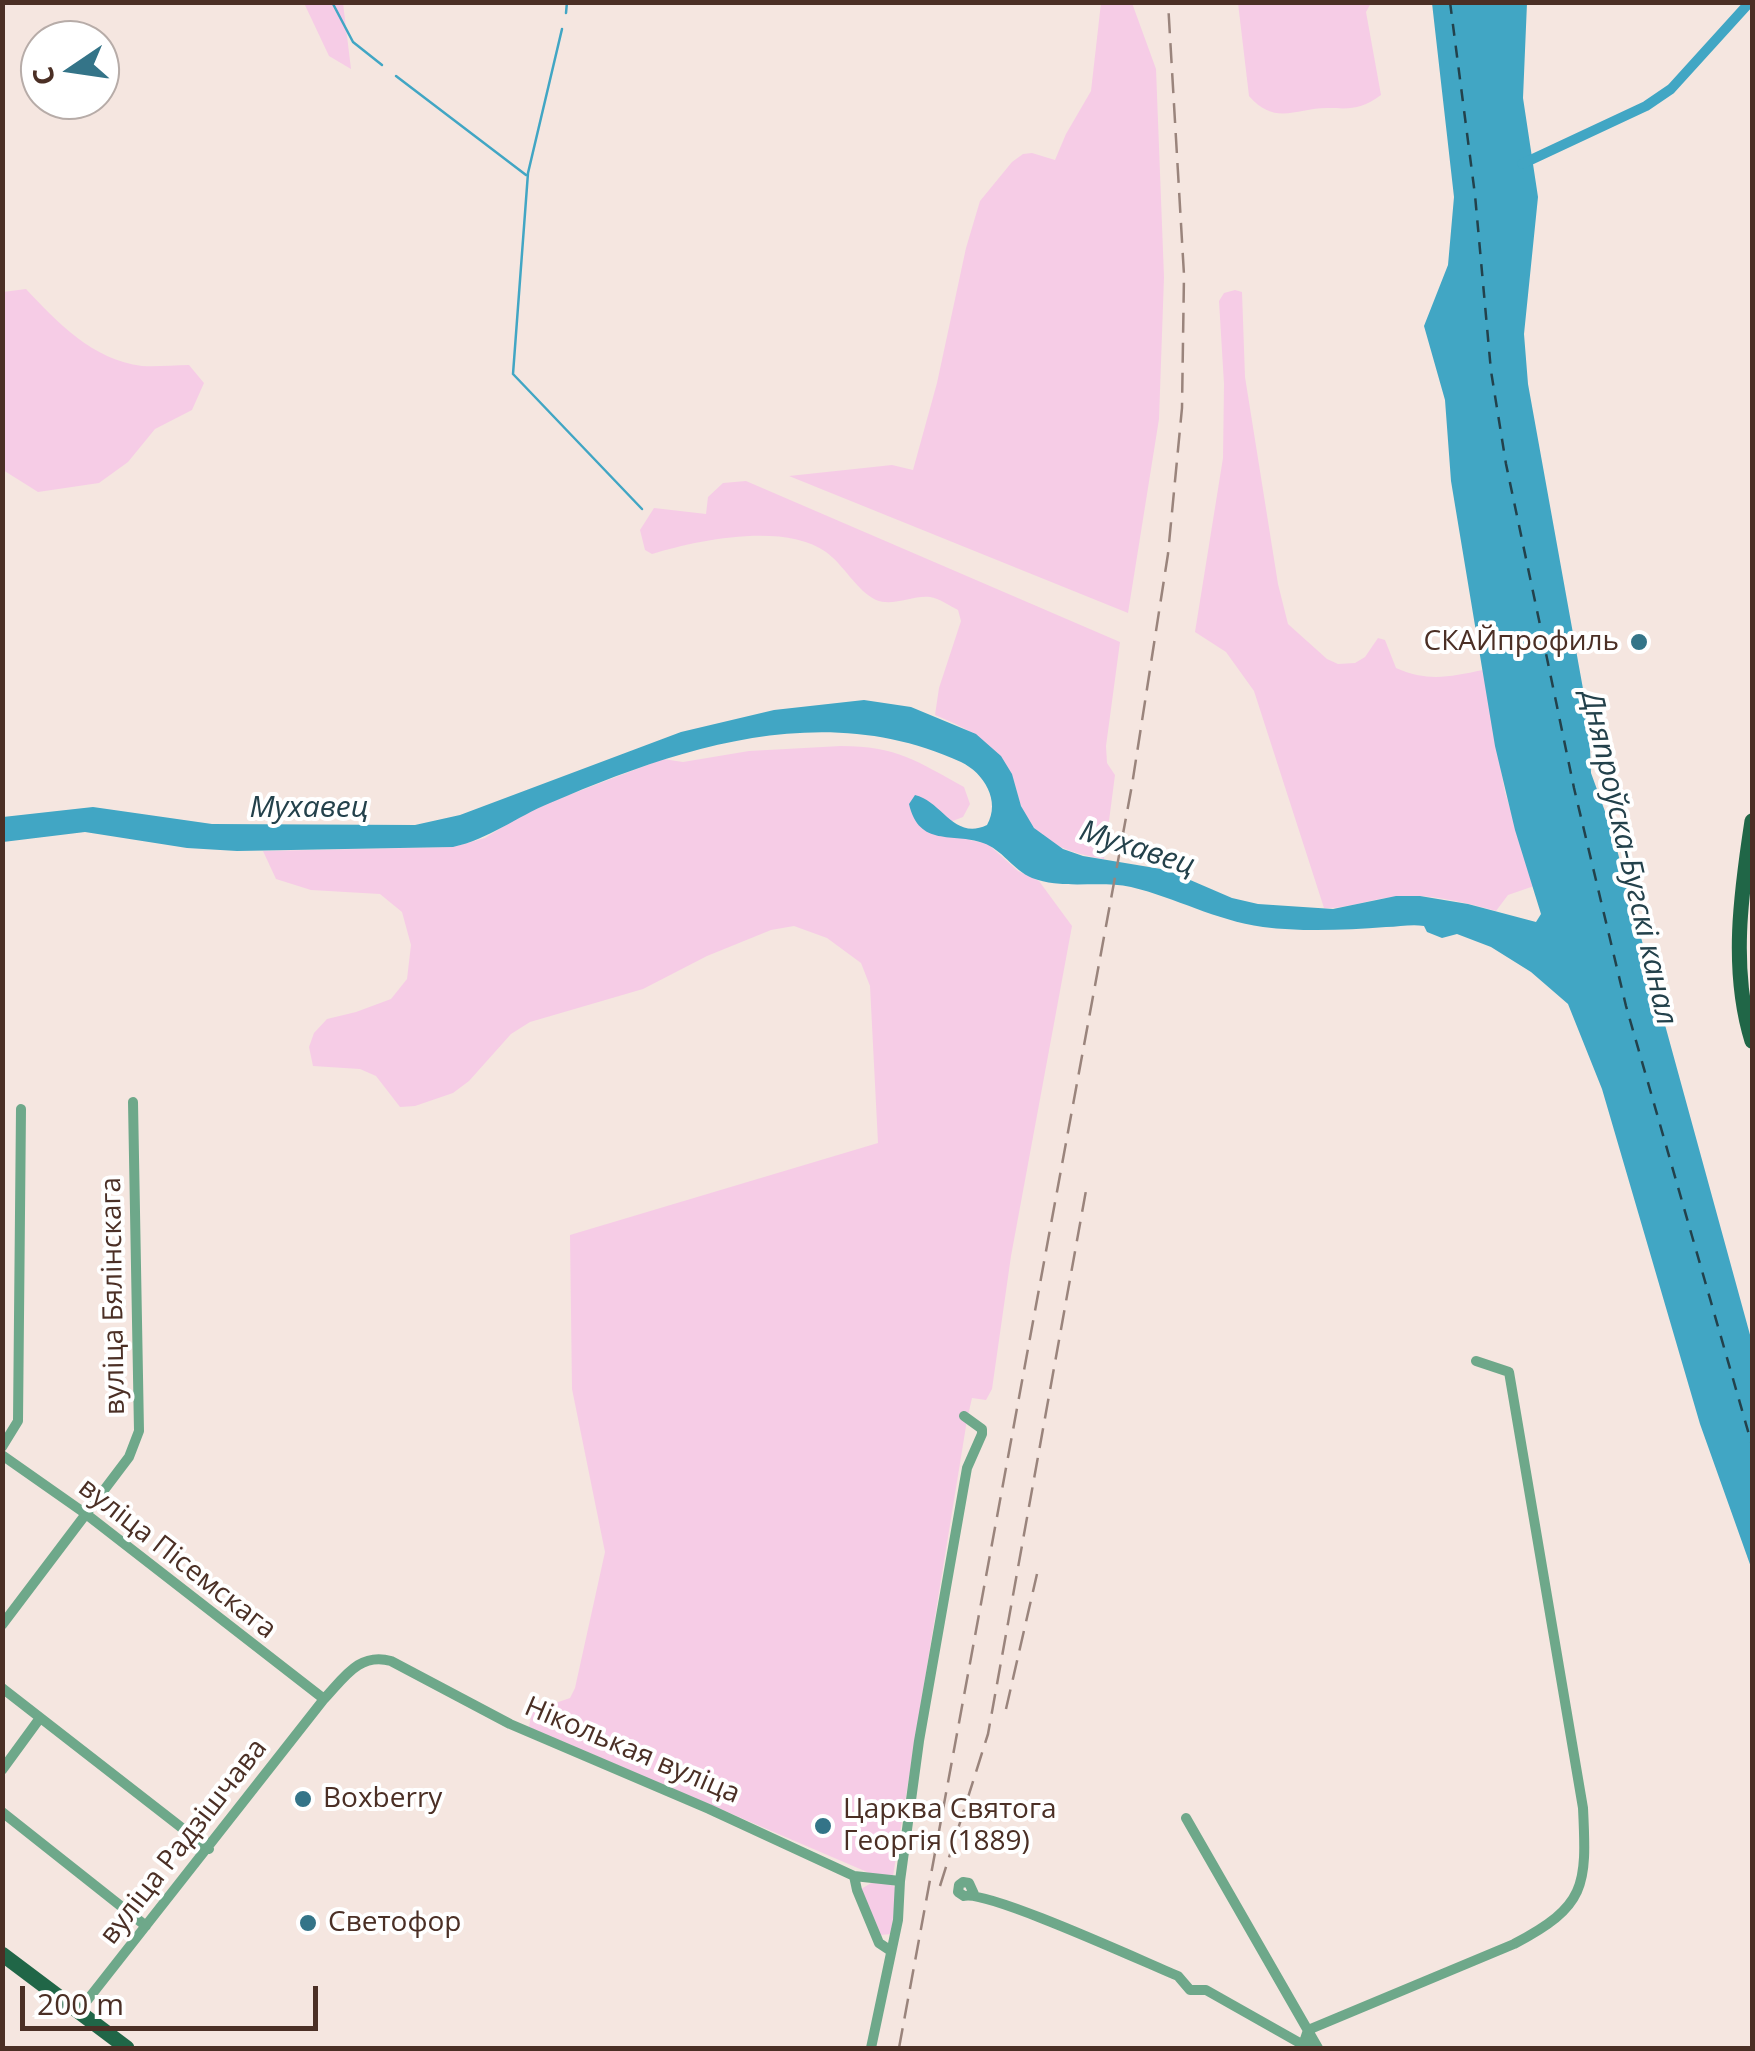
<!DOCTYPE html>
<meta charset="utf-8">
<style>
body{margin:0}
#map{position:relative;width:1755px;height:2051px;overflow:hidden;background:#f5e6e0;font-family:"Open Sans",sans-serif}
canvas{display:block}
.frame{position:absolute;inset:0;border:5px solid #4b2f25;pointer-events:none}
.north{position:absolute;left:20px;top:20px;width:100px;height:100px;box-sizing:border-box;background:#fff;border:2px solid #b7aca8;border-radius:50%;rotate:257deg;font-size:28px;font-weight:700;line-height:40px;text-align:center;color:#4b2f25}
.north::after{content:'';display:block;margin:auto;width:35px;height:45px;background:#347488;clip-path:polygon(50% 0,100% 100%,50% 72%,0 100%)}
.scale{position:absolute;left:20px;top:1986px;width:298px;height:45px;box-sizing:border-box;border:5px solid #4b2f25;border-top:0;padding-left:12px;font-size:30px;line-height:35px;white-space:nowrap;color:#4b2f25;-webkit-text-stroke:8px #fff;paint-order:stroke}
</style>
<div id="map">
<canvas width="1755" height="2051"></canvas>
<div class="frame"></div>
<div class="north">С</div>
<div class="scale">200 m</div>
</div>
<script>
const c = document.querySelector('canvas').getContext('2d');
c.lineJoin = 'round';
function fill(path, color) { c.fillStyle = color; c.fill(path, 'evenodd'); }
function trace(path, color, width, dash) { c.strokeStyle = color; c.lineWidth = width; c.lineCap = dash ? 'butt' : 'round'; c.setLineDash(dash || []); c.stroke(path); }
function drawText(font, color, halo, rows, align = 'center') {
  c.font = font + ' "Open Sans",sans-serif'; c.lineWidth = 8; c.setLineDash([]); c.textBaseline = 'middle'; c.strokeStyle = halo; c.fillStyle = color; for (const [text, x, y, turn = 0] of rows) {
    c.save(); c.translate(x, y); c.rotate((+turn || 0) * Math.PI / 180); c.textAlign = isNaN(turn) ? turn : align; if (halo) c.strokeText(text, 0, 0); c.fillText(text, 0, 0); c.restore();
  }
}
fill(new Path2D(`
 M304 3H343L351 69 329 56Z
 M1101 3H1132L1156 69 1164 277 1159 419 1128 613 789 476 892 465 913 470 937 383 966 248 980 201 1012 162 1023 154 1032 153 1055 160 1066 134 1091 91Z
 M1238 3H1371L1366 12 1381 95C1362 109 1352 109 1330 108 1297 107 1276 127 1249 96Z
 M26 289C58 323 93 360 142 366 157 367 174 365 189 365L204 383 192 410 155 429 128 462 99 483 38 492 3 470V292Z
 M1235 290 1242 292 1245 377 1278 584 1288 624 1327 659 1338 664 1355 663 1365 657 1378 638 1385 640 1396 668C1428 682 1449 677 1483 670L1505 792 1534 886 1508 895 1496 911C1463 902 1428 893 1394 897 1370 899 1349 909 1324 908L1254 691 1226 652 1195 632 1223 458 1224 384 1219 301 1224 293Z
 M746 481 1120 642 1106 746 1107 763 1115 775 1104 859C1072 854 1034 842 1022 808 1017 796 1016 782 1009 771 991 741 967 728 935 715L939 688 961 621 958 610C950 606 939 598 930 597 913 595 893 607 876 600 857 591 843 564 826 552 785 522 697 540 652 554L645 550 640 530 654 508 706 514 708 497 723 483Z
 M841 746C896 746 917 761 964 787L970 804 963 817 950 822 915 795 970 840 988 844 1018 871 1039 881 1072 926 1011 1256 992 1389 986 1400 972 1398 967 1420 893 1876 874 1875 529 1727 532 1711 570 1698 575 1688 605 1552 572 1389 570 1235 878 1143 870 986 861 963 827 938 794 926 771 930 707 956 643 989 530 1022 511 1034 469 1081 453 1093 415 1106 400 1107 376 1076 360 1069 313 1066 309 1047 314 1033 327 1019 356 1012 391 999 407 979 411 945 402 912 380 894 311 890 276 879 263 851 453 847 485 838 515 819 553 801 663 759 683 762 749 751Z
 M873 1882 890 1883 897 1889 891 1934 881 1935 861 1889Z`), '#f6cce6');
fill(new Path2D(`
 M1432 3H1527L1523 98 1538 197 1524 334 1528 384 1589 722 1591 773 1611 828 1752 1342V1570L1700 1424 1602 1089 1568 1004 1531 972 1491 947 1457 934 1442 938 1427 932 1424 926C1410 924 1400 927 1386 927 1346 930 1303 932 1263 927 1214 920 1177 898 1131 887 1099 880 1063 890 1032 878 1013 870 1002 849 983 843 953 832 919 848 909 804L915 795C942 801 954 841 987 825 1001 801 984 773 961 762 825 699 680 747 550 803 516 817 489 839 453 847L237 851 187 848 85 832 3 842V817L93 807 212 824 415 825 460 815 681 732 774 710 864 700 911 707 976 734 1001 756 1012 774 1021 806 1034 828 1063 849 1083 856 1167 870 1232 898 1258 904 1333 909 1396 896H1420L1468 904 1536 922 1541 914 1515 830 1495 746 1451 481 1445 400 1424 326 1448 265 1454 197Z`), '#41a6c4');
trace(new Path2D(`
 M332 2 353 42 382 65
 M566 13 567 2
 M562 29 528 173 513 374 642 509
 M396 76 526 175`), '#41a6c4', 2.5);
trace(new Path2D(`
 M1522 164 1646 106 1671 89 1750 2`), '#41a6c4', 10);
trace(new Path2D(`
 M1450 2 1475 195 1491 371 1506 464 1539 620 1574 788 1626 1006 1752 1445`), '#23414b', 2.5, [12, 10]);
trace(new Path2D(`
 M2 1447 18 1421 21 1109
 M2 1455 86 1514 324 1699
 M2 1625 129 1457 139 1431 133 1102
 M2 1688 209 1849
 M2 1770 40 1718
 M2 1812 146 1926
 M1186 1818 1318 2048
 M854 1876 900 1881 919 1741 967 1468 982 1434V1429L964 1416
 M974 1894 969 1883 963 1882 959 1885 958 1892 964 1896C988 1890 1144 1962 1178 1976L1190 1990H1206L1307 2047
 M78 2012 324 1699C344 1678 359 1652 391 1661L510 1724 709 1809 854 1876 857 1890 879 1943 891 1951
 M871 2048 898 1920 900 1881
 M1302 2048 1308 2030 1514 1944C1586 1906 1587 1887 1583 1808L1509 1372 1476 1361`), '#6ea88a', 10);
trace(new Path2D(`
 M1752 821C1741 893 1730 970 1752 1041
 M2 1954 127 2048`), '#206647', 15);
trace(new Path2D(`
 M1006 1709 1037 1574
 M940 1886 988 1734 1087 1185
 M899 2048 1132 785 1168 554 1182 408 1184 275 1168 2`), '#9a847c', 2.5, [20, 10]);
for (const [x, y, r, color] of [
 [1639,642,10,"#347488"],
 [303,1799,10,"#347488"],
 [823,1826,10,"#347488"],
 [308,1923,10,"#347488"]
]) { const dot = new Path2D(); dot.arc(x, y, r, 0, 2 * Math.PI); c.fillStyle = color; c.fill(dot); trace(dot, '#fff', 4); }
drawText('28px', '#4b2f25', '#fff', [
 ["СКАЙпрофиль",1619,642,"right"],
 ["Boxberry",323,1799],
 ["Царква Святога",843,1810],
 ["Георгія (1889)",843,1842],
 ["Светофор",328,1923]
], 'left');
drawText('28px', '#4b2f25', '#fff', [
 ["вуліца Бялінскага",114,1296,-91],
 ["вуліца Пісемскага",177,1559,38],
 ["Ніколькая вуліца",632,1751,23],
 ["вуліца Радзішчава",184,1842,-52]
]);
drawText('italic 30px', '#23414b', '#fff', [
 ["Мухавец",309,808],
 ["Мухавец",1137,849,18],
 ["Дняпроўска-Бугскі канал",1628,858,77]
]);
</script>
